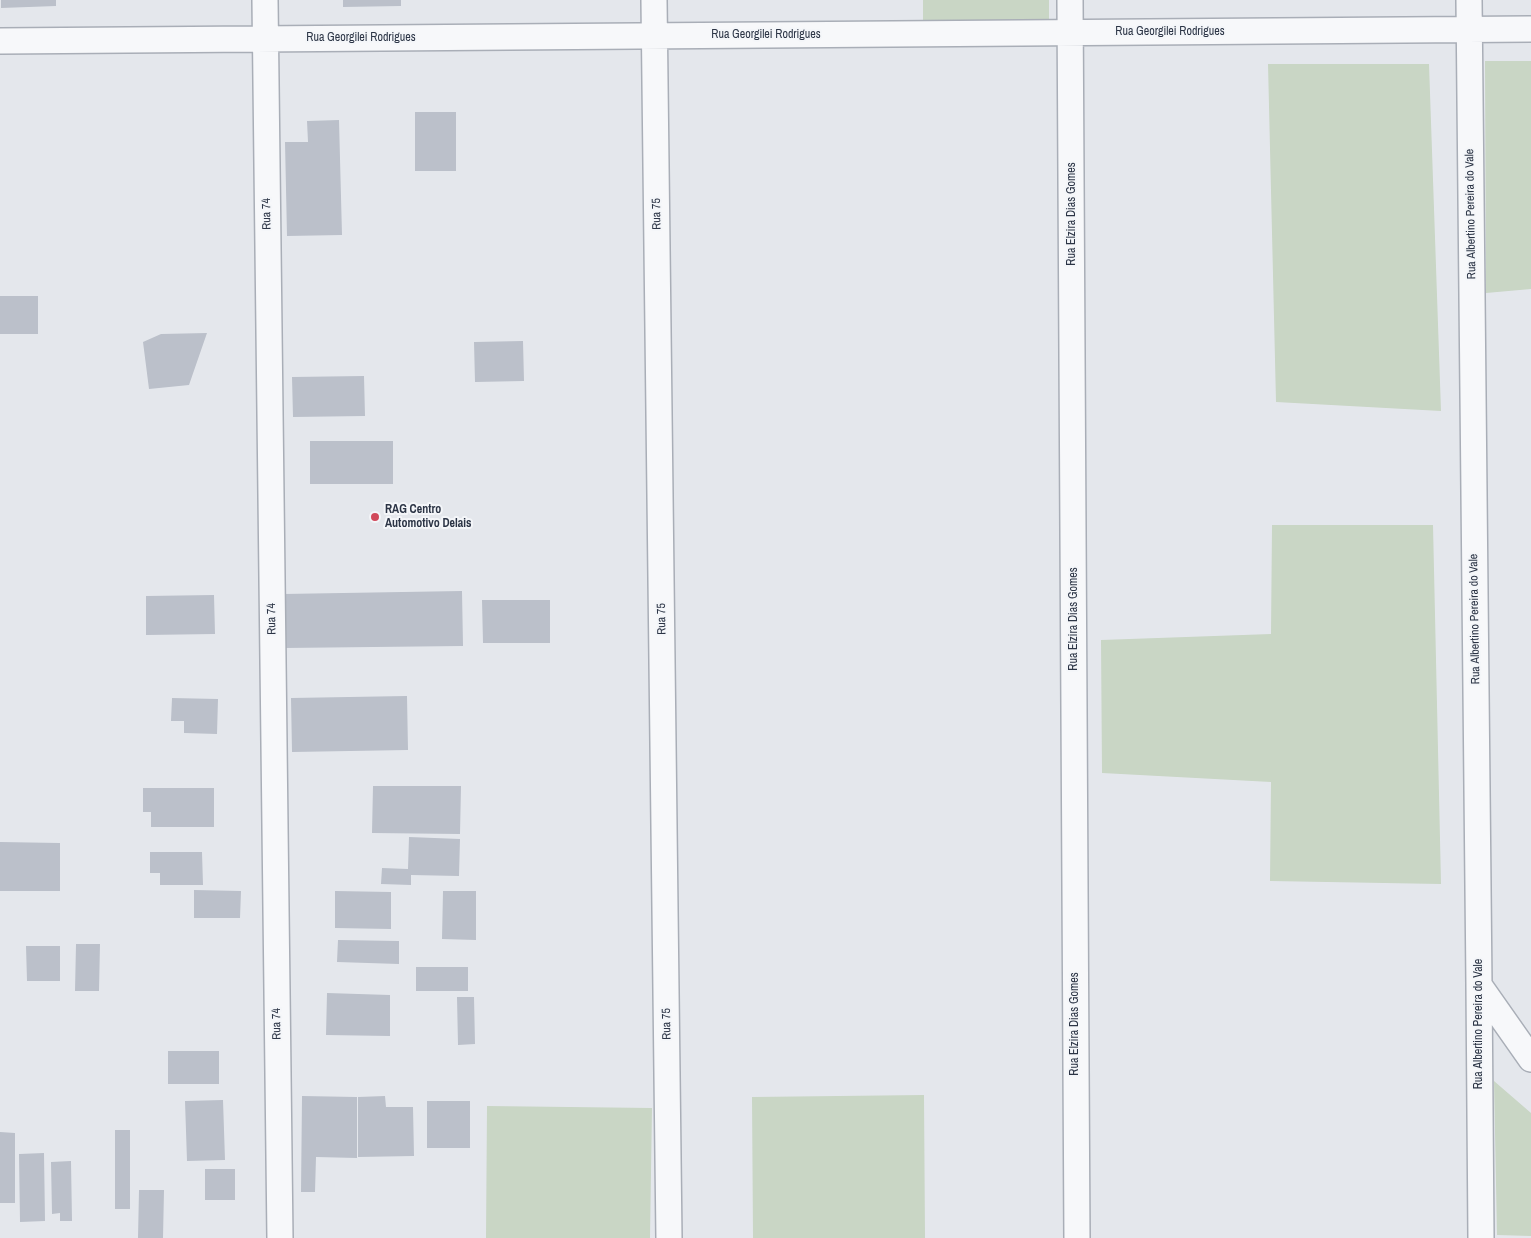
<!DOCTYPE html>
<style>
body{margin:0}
canvas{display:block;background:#e4e7ec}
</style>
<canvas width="1531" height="1238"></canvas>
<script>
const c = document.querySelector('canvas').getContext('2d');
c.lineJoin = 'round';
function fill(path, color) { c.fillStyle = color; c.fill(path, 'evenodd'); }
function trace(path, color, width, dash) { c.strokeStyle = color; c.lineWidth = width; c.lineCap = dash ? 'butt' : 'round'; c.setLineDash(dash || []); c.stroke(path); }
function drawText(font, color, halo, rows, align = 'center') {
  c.font = font + ' "Archivo Narrow",sans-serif'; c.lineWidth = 4; c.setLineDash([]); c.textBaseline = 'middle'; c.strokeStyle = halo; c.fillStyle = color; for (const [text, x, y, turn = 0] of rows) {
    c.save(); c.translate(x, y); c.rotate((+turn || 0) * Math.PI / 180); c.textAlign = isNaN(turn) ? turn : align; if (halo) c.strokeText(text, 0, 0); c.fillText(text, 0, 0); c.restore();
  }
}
fill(new Path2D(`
 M923 0H1049V29L923 28Z
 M1485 61H1531V289L1486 293Z
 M1268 64H1429L1441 411 1276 402Z
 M1272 525H1433L1441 884 1270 881 1271 782 1102 773 1101 640 1271 634Z
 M1494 1081 1531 1113V1236L1497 1235Z
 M924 1095 925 1238H753L752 1097Z
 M487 1106 652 1108 650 1238H486Z`), '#c9d6c5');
fill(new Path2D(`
 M1 0H56V6L1 8Z
 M343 0H401V6L343 7Z
 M415 112H456V171H415Z
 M339 120 342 235 287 236 285 142H308L307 121Z
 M0 296H38V334H0Z
 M207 333 189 385 149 389 143 342 161 334Z
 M523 341 524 381 475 382 474 342Z
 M364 376 365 416 293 417 292 377Z
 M310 441H393V484H310Z
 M462 591 463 646 284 648 283 594Z
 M214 595 215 634 146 635V596Z
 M482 600H550V643H483Z
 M407 696 408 750 292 752 291 698Z
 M172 698 218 699 217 734 184 733V721H171Z
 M373 786H461L460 834 372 833Z
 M143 788H214V827H151V812H143Z
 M409 837 460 839 459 876 411 875V885L381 884 382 868 408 869Z
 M0 842 60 843V891H0Z
 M150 852H202L203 885H160V873H150Z
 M194 890 241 891 240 918H194Z
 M335 891 391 892V929L335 928Z
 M443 891H476V940L442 939Z
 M338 940 399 941V964L337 962Z
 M76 944H100L99 991H75Z
 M26 946H60V981H27Z
 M416 967H468V991H416Z
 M327 993 390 995V1036L326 1035Z
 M457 997H474L475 1044 458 1045Z
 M168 1051H219V1084H168Z
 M302 1096 357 1097V1158L316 1157 315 1192H301Z
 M385 1096 386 1107H413L414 1156 358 1157V1097Z
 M223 1100 225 1160 187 1161 185 1101Z
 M427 1101H470V1148H427Z
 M115 1130H130V1209H115Z
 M0 1132 15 1133V1203H0Z
 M44 1153 45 1221 20 1222 19 1154Z
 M71 1161 72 1221H60V1213L52 1214 51 1162Z
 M205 1169H235V1200H205Z
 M139 1190H164L163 1238H138Z`), '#bbc0ca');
const minor = new Path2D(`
 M265 0 280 1238
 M654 0 669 1238
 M1070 0 1077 1238
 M1469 0 1479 985 1481 1238
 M0 41 1531 29
 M1479 985 1531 1059`);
trace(minor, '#a9aeb7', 28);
trace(minor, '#f7f8fa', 25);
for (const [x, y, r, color] of [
 [375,517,5,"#d1495b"]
]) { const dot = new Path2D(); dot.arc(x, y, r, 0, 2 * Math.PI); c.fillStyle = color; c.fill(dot); trace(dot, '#f4f6f9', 2); }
drawText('12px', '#2b3445', '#f4f6f9', [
 ["Rua Georgilei Rodrigues",1170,32],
 ["Rua Georgilei Rodrigues",766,35],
 ["Rua Georgilei Rodrigues",361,38],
 ["Rua 74",267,214,-91],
 ["Rua 75",657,214,-91],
 ["Rua Elzira Dias Gomes",1072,214,-90],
 ["Rua Albertino Pereira do Vale",1471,214,-91],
 ["Rua 74",272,619,-91],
 ["Rua 75",662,619,-91],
 ["Rua Elzira Dias Gomes",1074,619,-90],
 ["Rua Albertino Pereira do Vale",1475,619,-91],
 ["Rua 74",277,1024,-91],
 ["Rua 75",667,1024,-91],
 ["Rua Elzira Dias Gomes",1075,1024,-90],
 ["Rua Albertino Pereira do Vale",1479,1024,-90]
]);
drawText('bold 12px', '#2b3445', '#f4f6f9', [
 ["RAG Centro",385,510],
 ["Automotivo Delais",385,524]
], 'left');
</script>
